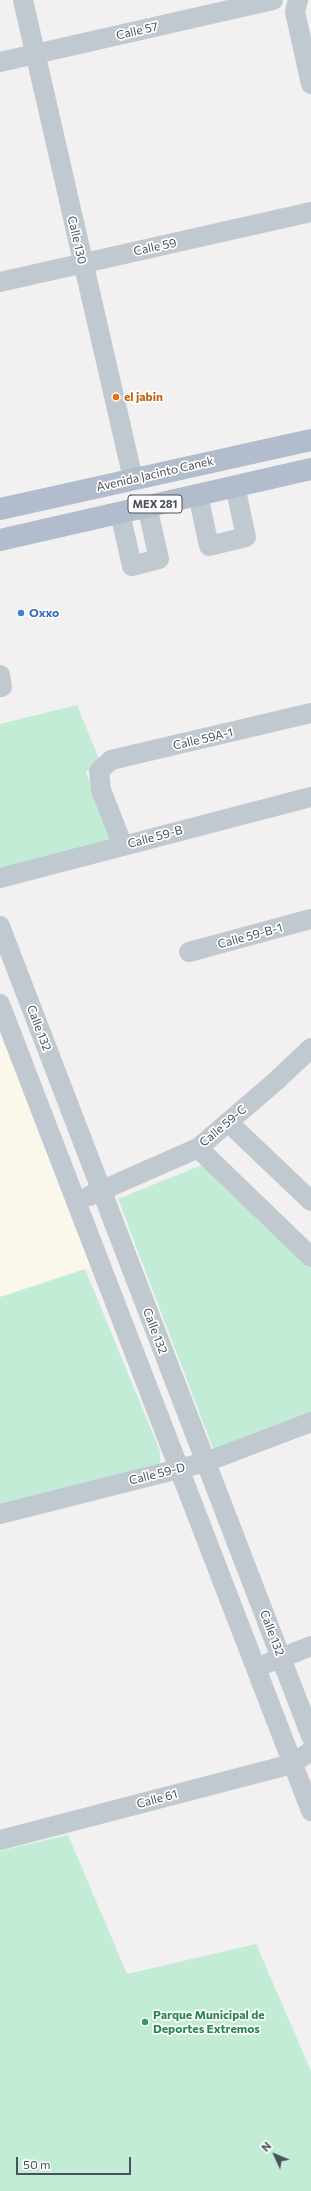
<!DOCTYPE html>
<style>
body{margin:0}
#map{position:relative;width:311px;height:2191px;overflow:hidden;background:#f2f0f0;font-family:Commissioner,sans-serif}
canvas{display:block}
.north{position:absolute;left:255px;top:2135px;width:40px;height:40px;-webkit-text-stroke:3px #fff;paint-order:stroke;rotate:314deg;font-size:11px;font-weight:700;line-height:16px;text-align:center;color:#49515b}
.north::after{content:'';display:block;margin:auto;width:14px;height:18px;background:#49515b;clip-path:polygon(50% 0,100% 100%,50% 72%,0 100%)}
.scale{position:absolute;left:16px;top:2157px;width:115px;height:18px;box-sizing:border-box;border:2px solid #49515b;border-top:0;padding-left:5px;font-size:12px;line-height:14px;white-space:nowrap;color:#49515b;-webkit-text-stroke:3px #fff;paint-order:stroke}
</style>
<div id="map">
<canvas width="311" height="2191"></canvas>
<div class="north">N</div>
<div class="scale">50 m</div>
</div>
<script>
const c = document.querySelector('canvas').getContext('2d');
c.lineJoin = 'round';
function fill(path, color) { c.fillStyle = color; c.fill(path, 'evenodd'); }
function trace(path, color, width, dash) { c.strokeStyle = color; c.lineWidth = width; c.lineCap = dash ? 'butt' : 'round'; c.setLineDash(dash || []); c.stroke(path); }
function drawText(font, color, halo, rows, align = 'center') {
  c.font = font + ' Commissioner,sans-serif'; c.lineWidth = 3.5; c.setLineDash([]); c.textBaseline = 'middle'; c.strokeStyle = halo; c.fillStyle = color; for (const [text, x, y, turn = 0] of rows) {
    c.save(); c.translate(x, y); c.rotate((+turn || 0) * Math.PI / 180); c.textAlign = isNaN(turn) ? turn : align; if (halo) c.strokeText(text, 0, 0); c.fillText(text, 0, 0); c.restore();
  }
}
fill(new Path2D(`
 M0 1019 98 1265 0 1297Z`), '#fbf7eb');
fill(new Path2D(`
 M77 705 99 759 86 772 114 843 0 872V724Z
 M212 1161 311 1257V1418L214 1451 118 1199Z
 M85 1269 160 1451V1465L0 1513V1297Z
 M68 1835 127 1974 256 1944 311 2071V2191H0V1851Z`), '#c2ecd5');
trace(new Path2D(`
 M23 0 133 479
 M298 0 295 12 311 84
 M0 62 273 0
 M0 282 311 212
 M198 495 209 546 246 537 235 486
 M120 513 132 566 159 559 147 506
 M0 675 2 687H0
 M123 846 101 790 99 771 111 760 311 713
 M0 878 311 797
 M0 926 311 1736
 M189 952 311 919
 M0 1004 311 1811
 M228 1122 311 1201
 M198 1148 311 1257
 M89 1196 198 1148 276 1081 311 1048
 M0 1514 206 1462 311 1422
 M268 1663 311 1646
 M0 1840 292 1764 311 1751`), '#c1c9d0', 20);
trace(new Path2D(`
 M0 509 311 440
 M0 540 311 469`), '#b1bdcc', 22);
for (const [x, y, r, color] of [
 [116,397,4,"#e8710a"],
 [21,613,4,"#3f7fe0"],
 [145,2022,4,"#2e9e5b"]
]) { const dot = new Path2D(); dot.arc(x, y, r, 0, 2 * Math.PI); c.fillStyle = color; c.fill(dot); trace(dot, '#fff', 1.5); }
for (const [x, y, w] of [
 [155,504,54]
]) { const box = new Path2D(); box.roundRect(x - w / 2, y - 9, w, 18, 3); c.fillStyle = '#fff'; c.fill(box); trace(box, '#49515b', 1); }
drawText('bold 11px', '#49515b', null, [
 ["MEX 281",155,504]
]);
drawText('12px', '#49515b', '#fff', [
 ["Calle 57",137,31,-13],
 ["Calle 130",77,240,77],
 ["Calle 59",155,247,-12],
 ["Avenida Jacinto Canek",155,474,-13],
 ["Calle 59A-1",203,739,-13],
 ["Calle 59-B",155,837,-15],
 ["Calle 59-B-1",250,936,-15],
 ["Calle 132",39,1028,69],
 ["Calle 59-C",223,1126,-40],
 ["Calle 132",155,1331,69],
 ["Calle 59-D",157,1474,-14],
 ["Calle 132",272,1633,69],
 ["Calle 61",157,1799,-15]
]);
drawText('bold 12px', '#c56008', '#fff', [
 ["el jabin",124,397]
], 'left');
drawText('bold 12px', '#366cbe', '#fff', [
 ["Oxxo",29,613]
], 'left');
drawText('bold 12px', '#27864d', '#fff', [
 ["Parque Municipal de",153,2015],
 ["Deportes Extremos",153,2029]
], 'left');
</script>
